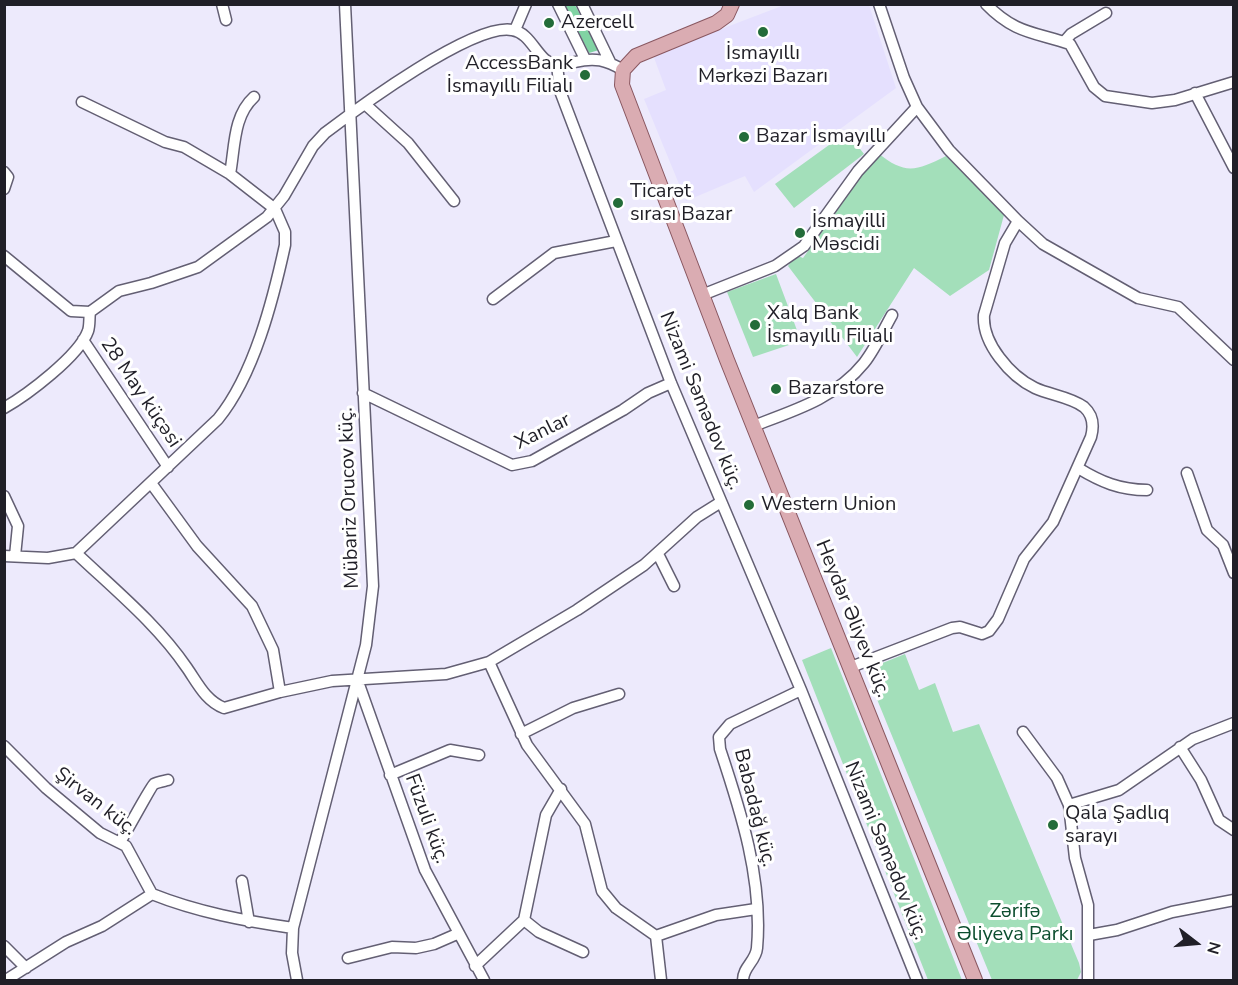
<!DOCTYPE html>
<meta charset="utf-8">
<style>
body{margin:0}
#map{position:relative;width:1238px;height:985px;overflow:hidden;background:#edeafc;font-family:"Nunito Sans",sans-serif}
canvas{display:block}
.frame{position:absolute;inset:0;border:6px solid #201f27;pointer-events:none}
.north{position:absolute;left:1166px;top:913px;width:60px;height:60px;-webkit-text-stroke:4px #fff;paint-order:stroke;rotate:106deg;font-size:16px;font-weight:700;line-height:24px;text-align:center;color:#201f27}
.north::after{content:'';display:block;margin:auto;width:21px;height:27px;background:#201f27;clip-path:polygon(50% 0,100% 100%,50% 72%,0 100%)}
</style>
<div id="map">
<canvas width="1238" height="985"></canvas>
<div class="frame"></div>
<div class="north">N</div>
</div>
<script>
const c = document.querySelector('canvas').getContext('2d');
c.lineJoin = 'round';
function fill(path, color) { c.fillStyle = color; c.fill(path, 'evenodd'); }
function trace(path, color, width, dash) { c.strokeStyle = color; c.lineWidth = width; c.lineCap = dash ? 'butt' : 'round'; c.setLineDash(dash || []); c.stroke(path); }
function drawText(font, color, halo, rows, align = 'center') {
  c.font = font + ' "Nunito Sans",sans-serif'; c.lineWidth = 6; c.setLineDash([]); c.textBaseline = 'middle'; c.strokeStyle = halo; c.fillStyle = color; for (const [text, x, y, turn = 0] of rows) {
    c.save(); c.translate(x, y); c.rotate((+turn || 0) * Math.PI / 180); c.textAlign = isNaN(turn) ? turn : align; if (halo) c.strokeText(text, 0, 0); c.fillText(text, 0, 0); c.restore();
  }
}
fill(new Path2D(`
 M787 4 869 5 896 88 754 192 745 176 686 201 644 99 666 90 653 55Z`), '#e5e0fe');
fill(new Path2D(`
 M847 132 864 154 794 208 775 184Z
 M878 153C905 175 916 171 946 156L1004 215 989 270 950 296 914 268 857 357 788 266 796 255 803 258Z
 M776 274 801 341 753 357 727 292Z
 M831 648 962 980H928L802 660Z
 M905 654 919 690 935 683 953 732 979 724 1079 963 1081 972 1077 980H992L865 670Z`), '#a3dfba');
fill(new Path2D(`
 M565 5H575L599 50 589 53Z`), '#81d3a3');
const minor = new Path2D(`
 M222 4 226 20
 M558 4 585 59
 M582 4 610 62
 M879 4 904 78 917 107 949 150 1018 221 1043 244 1138 298 1178 307 1234 360
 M986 4C1015 34 1035 32 1070 44L1094 87 1105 96 1152 103 1175 100 1234 82
 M515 30 526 4
 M1064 42 1071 34 1106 13
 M557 65 560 91 671 383 801 690 917 980
 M1195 93 1234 168
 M366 105 408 143 454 201
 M4 172 8 177 4 189
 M230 174C235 147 233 116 254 97
 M4 256 71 311 90 312 119 291 151 283 198 267 267 217 284 196 313 146 325 133C358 108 473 23 512 30 533 33 537 63 557 65 564 66 570 64 575 62 595 57 606 60 623 70
 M702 295 775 266 804 246 858 171 917 107
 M493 299 554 253 616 241
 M83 340 168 467
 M363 393 512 465 532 461 623 410 648 393 671 383
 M4 408C27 395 79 356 88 331 90 325 89 318 90 312
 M753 426C793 411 836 398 864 363 875 349 883 331 892 315
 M1078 468C1101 482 1120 490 1147 490
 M1187 473 1207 530 1223 545 1234 573
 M151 483 197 546 252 606 273 650 280 692
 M4 496 18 526 15 556
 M76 553C115 590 157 624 187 668 198 684 206 701 224 708L280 692 332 681 446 674 489 662 577 610 644 565 697 517 721 502
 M658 554 674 586
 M4 556 48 558 76 553 218 419C254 375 273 300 285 245V232L275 209 230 174 184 147 165 142 82 102
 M489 662 527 745 585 824 602 891 616 908 656 936 716 915 756 909
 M851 667 952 628 960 627 982 634 989 631 998 619 1024 559 1053 522 1091 437C1094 426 1093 415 1084 407 1071 397 1050 395 1035 388 1010 376 982 343 984 315L1005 243 1018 221
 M357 679 425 870 484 980
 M1023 732 1057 778 1069 805 1075 858 1088 905V980
 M521 734 573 708 619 694
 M4 746 46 788 100 833 126 846 152 894
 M1180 747 1201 780 1219 820 1234 830
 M390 775 450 750 479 755
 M1069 805 1119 790 1193 739 1234 723
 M120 842C126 833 151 786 154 784 157 782 164 781 168 780
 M242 881 249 922
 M524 920 539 932 583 952
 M1089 935 1117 930 1172 912 1234 900
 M656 936 661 980
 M4 946 26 968
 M348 958 392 947 416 948 434 944 457 934
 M475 966 524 920 546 815 561 789
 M6 980 66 942 102 926 152 894C197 912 245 921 293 928
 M297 980 292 953 293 928 366 645 373 586 345 4
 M743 980C743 967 756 961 757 948 763 880 741 812 720 749L719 737 730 724 801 690`);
const major = new Path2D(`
 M732 4 727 15 716 23 636 56 623 70 622 85 727 360 975 980`);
trace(minor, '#635f73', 13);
trace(major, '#895760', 16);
trace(minor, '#fff', 10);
trace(major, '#daacb2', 14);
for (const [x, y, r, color] of [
 [549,23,6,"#236c39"],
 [763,32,6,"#236c39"],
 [585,75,6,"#236c39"],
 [744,137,6,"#236c39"],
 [618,203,6,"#236c39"],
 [800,233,6,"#236c39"],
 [755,325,6,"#236c39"],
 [776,389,6,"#236c39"],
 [749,505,6,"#236c39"],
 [1053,825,6,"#236c39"]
]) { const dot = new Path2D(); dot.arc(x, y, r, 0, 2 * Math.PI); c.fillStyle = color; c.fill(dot); trace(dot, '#fff', 2); }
drawText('20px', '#201f27', '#fff', [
 ["Azercell",561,23],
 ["İsmayıllı",763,54,"center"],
 ["Mərkəzi Bazarı",763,77,"center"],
 ["AccessBank",573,64,"right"],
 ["İsmayıllı Filialı",573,87,"right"],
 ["Bazar İsmayıllı",756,137],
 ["Ticarət",630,192],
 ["sırası Bazar",630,215],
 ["İsmayilli",812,222],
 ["Məscidi",812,245],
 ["Xalq Bank",767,314],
 ["İsmayıllı Filialı",767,337],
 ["Bazarstore",788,389],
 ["Western Union",761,505],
 ["Qala Şadlıq",1065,814],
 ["sarayı",1065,837]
], 'left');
drawText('20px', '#201f27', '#fff', [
 ["28 May küçəsi",140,393,56],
 ["Nizami Səmədov küç.",700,401,68],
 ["Xanlar",543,432,-26],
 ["Mübariz Orucov küç.",350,498,-92],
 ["Heydər Əliyev küç.",852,619,68],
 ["Şirvan küç.",95,802,38],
 ["Babadağ küç.",754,808,76],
 ["Füzuli küç.",426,819,70],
 ["Nizami Səmədov küç.",885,851,68]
]);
drawText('20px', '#0d4e2f', '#fff', [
 ["Zərifə",1015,912],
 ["Əliyeva Parkı",1015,935]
]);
</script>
